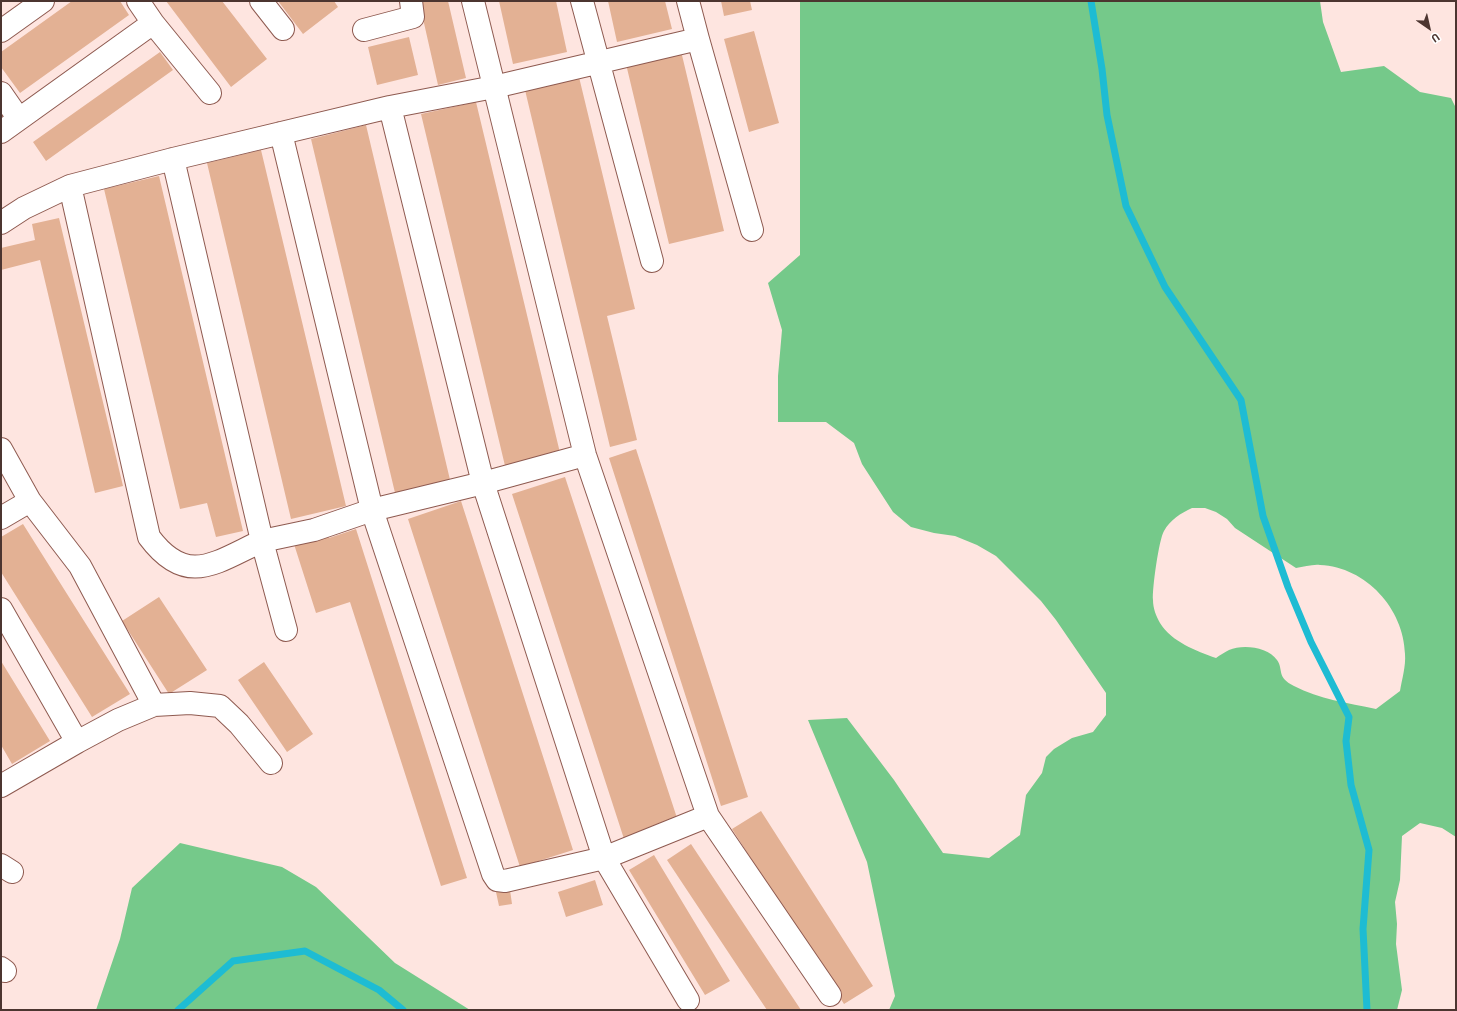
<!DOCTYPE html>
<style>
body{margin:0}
#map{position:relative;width:1457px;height:1011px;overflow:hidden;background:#fee5e0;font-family:Barlow,sans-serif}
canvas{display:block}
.frame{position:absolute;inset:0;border:2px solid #4c3530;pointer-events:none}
.north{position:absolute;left:1409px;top:8px;width:40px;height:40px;-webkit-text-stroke:3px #fff;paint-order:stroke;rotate:146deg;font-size:11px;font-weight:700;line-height:16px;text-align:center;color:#4c3530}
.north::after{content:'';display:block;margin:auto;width:14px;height:18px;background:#4c3530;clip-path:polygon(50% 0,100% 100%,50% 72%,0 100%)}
</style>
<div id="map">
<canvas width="1457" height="1011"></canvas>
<div class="frame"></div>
<div class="north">U</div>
</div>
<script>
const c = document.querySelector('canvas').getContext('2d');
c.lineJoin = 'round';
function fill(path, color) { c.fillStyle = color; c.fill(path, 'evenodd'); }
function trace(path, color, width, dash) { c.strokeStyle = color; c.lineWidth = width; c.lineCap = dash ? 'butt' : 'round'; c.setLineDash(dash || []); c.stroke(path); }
fill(new Path2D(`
 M800 1H1320L1323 22 1341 72 1384 66 1420 92 1451 98 1456 108V837L1442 828 1420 823 1402 836 1400 880 1395 902 1397 924 1396 944 1402 990 1397 1010H889L895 996 867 862 808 720 847 718 894 780 943 853 989 858 1020 835 1026 795 1042 773 1046 757 1054 749 1072 738 1093 732 1106 715V693L1056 620 1041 601 996 556 977 545 955 536 934 533 911 527 893 512 862 464 854 443 826 422H778V376L782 330 768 283 800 255ZM1192 508H1205L1216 512 1227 519 1235 528 1296 568C1304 567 1313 564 1320 565 1366 567 1404 609 1405 654 1406 666 1402 679 1400 691L1376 709C1348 703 1319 699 1294 686 1276 677 1284 670 1277 660 1268 647 1243 644 1229 650 1225 652 1220 655 1216 658 1196 651 1172 642 1160 623 1156 616 1153 608 1153 600 1152 589 1159 539 1164 531 1170 520 1181 513 1192 508Z
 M180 843 282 867 316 887 395 963 470 1010H96L120 939 132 888Z`), '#75c98a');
trace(new Path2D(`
 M1091 1 1102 69 1107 115 1126 206 1165 287 1241 400 1263 516 1288 587 1311 642 1349 717 1346 741 1351 785 1369 850 1363 929 1367 1010
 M178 1010 233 961 305 951 379 990 403 1010`), '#1ebcd3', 7);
fill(new Path2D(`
 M72 1H120L129 15 20 93 1 67V52Z
 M166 1H222L267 59 231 87Z
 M278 1H334L338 7 303 34Z
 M419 1H448L466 78 438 85Z
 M499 1H556L567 52 513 64Z
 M608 1H665L672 29 617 42Z
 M721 1H750L752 10 724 16Z
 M754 31 779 123 749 132 724 39Z
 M409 37 418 75 377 85 368 47Z
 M681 51 724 231 669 244 626 64Z
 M160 52 173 70 46 161 33 142Z
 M579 77 635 309 607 316 637 440 610 447 525 90Z
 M476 102 561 457 506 470 421 114Z
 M366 125 451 484 396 497 311 139Z
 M261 150 346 506 291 519 207 163Z
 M159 176 243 531 216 537 207 503 180 509 104 189Z
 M59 218 123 486 95 493 40 260 1 270V248L35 240 32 224Z
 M636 449 748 797 721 806 609 458Z
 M565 477 679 824 625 842 512 494Z
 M461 501 573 850 520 867 408 519Z
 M23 524 130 694 92 717 1 572V537Z
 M356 529 467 878 441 886 350 602 316 613 293 541 327 531 329 538Z
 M159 597 207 670 169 694 122 621Z
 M1 661 50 741 12 764 1 745Z
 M264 662 313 734 287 752 238 680Z
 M761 811 873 986 844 1004 732 829Z
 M691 844 785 986 801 1010H767L740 970 667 860Z
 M654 855 730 981 705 995 629 870Z
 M595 880 603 905 566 917 558 892Z
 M510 890 512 904 499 906 496 892Z`), '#e3b194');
const street = new Path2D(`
 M138 1 153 23 210 93
 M261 1 283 29
 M473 1 585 455 708 816
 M582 1 652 261
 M364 30 413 17 411 1
 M1 31 43 1
 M698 39 752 230
 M1 93 19 119
 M390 107 483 483 604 858 688 1000
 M1 132 153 23
 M281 133 372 510 493 874 497 880 505 881 604 858 708 816 830 995
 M173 159 262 541 314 530 372 510 483 483 585 455
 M1 223 24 208 70 186
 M1 449 30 501 80 566 154 705
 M1 518 30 501
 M1 609 77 742
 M286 630 262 541C216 562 187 588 149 537L70 186 173 159 390 107 494 87 698 39 688 1
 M1 786 77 742 118 720 154 705 190 703 220 706 239 724 271 763
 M1 865 12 872
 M1 968 5 971`);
trace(street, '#8e5a50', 24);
trace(street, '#fff', 22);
</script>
